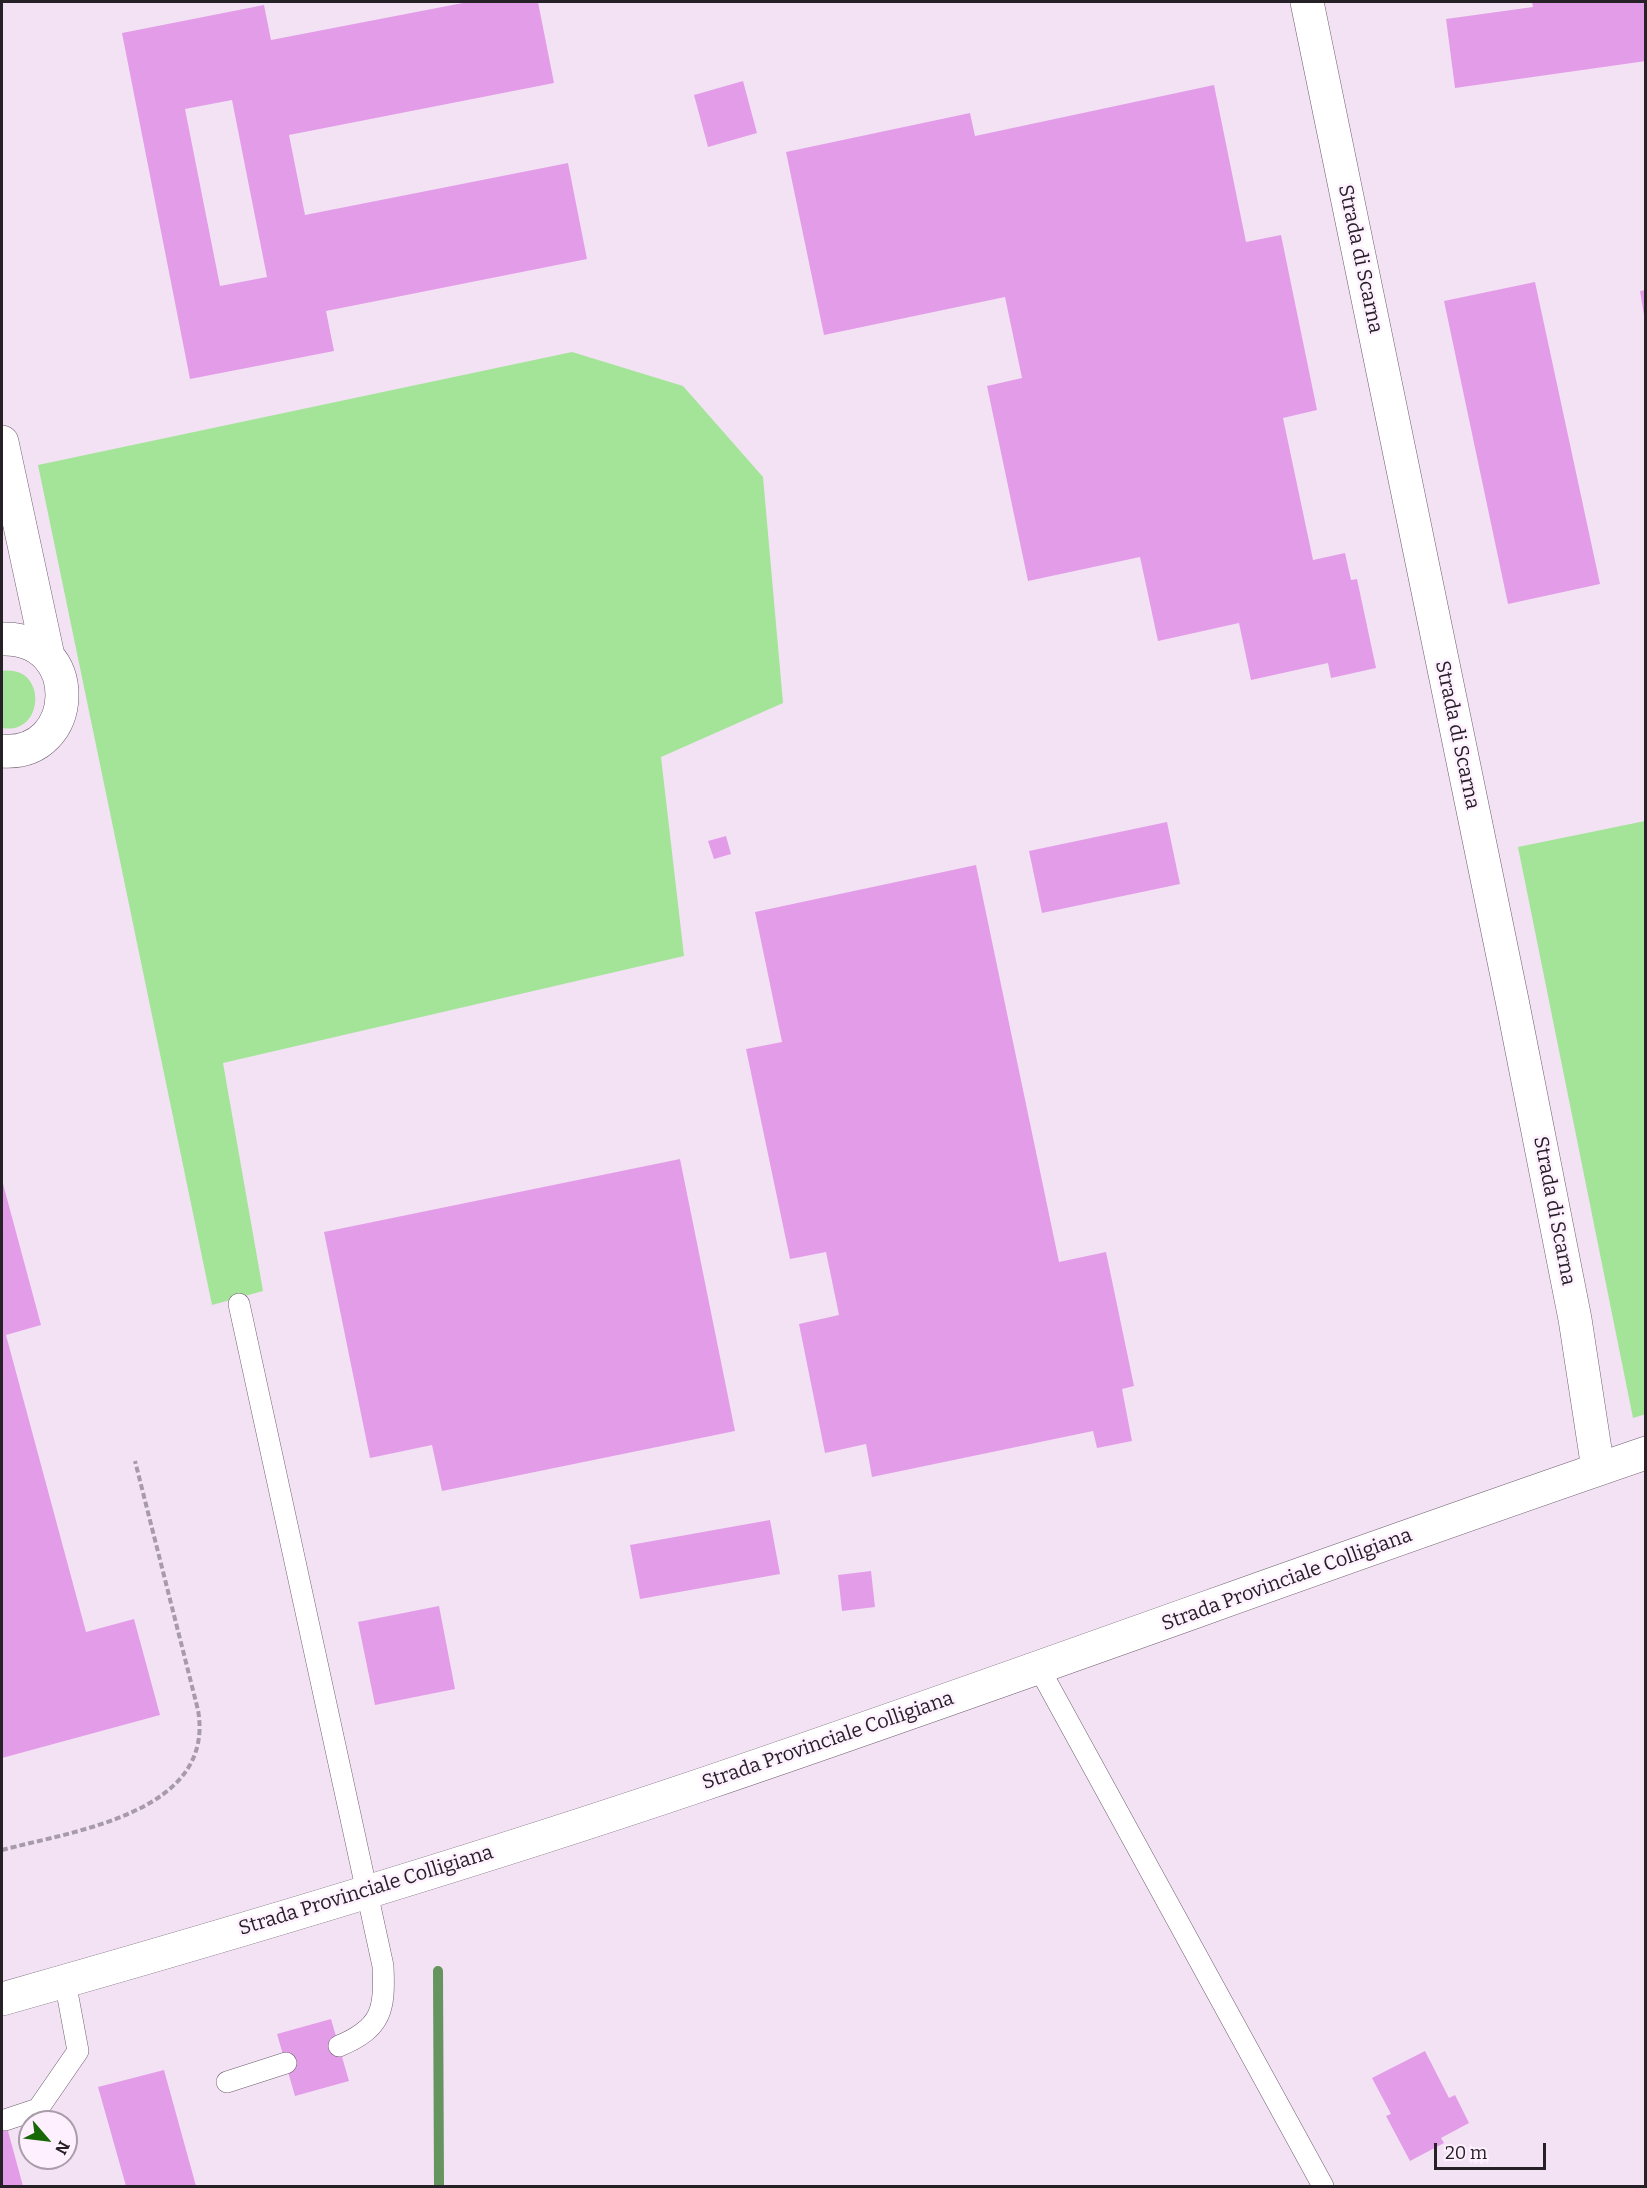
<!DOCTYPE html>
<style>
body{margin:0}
#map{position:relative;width:1647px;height:2188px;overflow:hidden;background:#f3e2f4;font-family:Bitter,serif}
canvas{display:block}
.frame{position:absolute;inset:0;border:3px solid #262027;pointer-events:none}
.north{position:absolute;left:18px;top:2110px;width:60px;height:60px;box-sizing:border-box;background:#fef0ff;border:2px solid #a89da9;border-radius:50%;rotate:118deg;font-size:16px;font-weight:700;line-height:24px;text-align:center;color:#262027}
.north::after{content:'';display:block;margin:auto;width:21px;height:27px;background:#196808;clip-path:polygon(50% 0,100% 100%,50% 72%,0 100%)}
.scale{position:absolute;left:1434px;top:2143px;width:112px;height:27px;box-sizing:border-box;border:3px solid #262027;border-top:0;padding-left:8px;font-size:18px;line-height:21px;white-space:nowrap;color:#262027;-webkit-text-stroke:4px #fef0ff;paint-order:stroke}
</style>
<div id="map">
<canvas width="1647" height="2188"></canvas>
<div class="frame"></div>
<div class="north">N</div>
<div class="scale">20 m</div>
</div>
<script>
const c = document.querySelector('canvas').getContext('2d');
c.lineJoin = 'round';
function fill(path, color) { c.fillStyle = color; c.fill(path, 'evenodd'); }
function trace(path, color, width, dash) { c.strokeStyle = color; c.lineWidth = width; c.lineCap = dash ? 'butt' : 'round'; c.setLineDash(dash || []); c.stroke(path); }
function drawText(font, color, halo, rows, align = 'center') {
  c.font = font + ' Bitter,serif'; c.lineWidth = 5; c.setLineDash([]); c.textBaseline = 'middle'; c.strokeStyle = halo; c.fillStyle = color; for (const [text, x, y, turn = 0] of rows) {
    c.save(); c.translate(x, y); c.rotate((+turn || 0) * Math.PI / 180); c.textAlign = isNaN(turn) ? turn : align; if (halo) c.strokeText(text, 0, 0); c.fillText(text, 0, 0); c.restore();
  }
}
fill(new Path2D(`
 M572 352 683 386 763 477 783 703 661 757 684 956 223 1063 263 1291 212 1305 38 465Z
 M2 671C48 664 45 736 2 728Z
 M1645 821 1646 1414 1633 1418 1518 847Z`), '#a3e498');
trace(new Path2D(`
 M438 1971 439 2186`), '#66945f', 10);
fill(new Path2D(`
 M468 2H538L554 83 289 135 305 215 568 163 587 259 326 311 334 351 190 379 122 33 264 5 271 40ZM232 100 267 277 220 286 185 109Z
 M1532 2H1646V61L1455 88 1446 19 1533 7Z
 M743 81 757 133 708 147 694 95Z
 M1214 85 1246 242 1281 235 1317 410 1283 418 1313 560 1345 553 1351 580 1357 579 1376 668 1331 678 1328 663 1251 680 1239 623 1158 641 1140 557 1028 581 987 386 1022 378 1005 297 824 335 786 152 970 113 975 136Z
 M1535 282 1600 584 1508 604 1444 301Z
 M1646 290V314L1644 315 1640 291Z
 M1167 822 1180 884 1042 913 1029 851Z
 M726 836 731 854 714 859 708 841Z
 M976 865 1059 1262 1106 1252 1134 1386 1122 1389 1132 1441 1097 1448 1093 1431 872 1477 866 1444 825 1453 799 1324 839 1315 826 1252 790 1259 746 1049 782 1042 755 912Z
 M680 1159 735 1431 442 1491 432 1445 370 1458 324 1232Z
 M2 1180 41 1325 6 1335 86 1632 134 1619 160 1715 2 1758Z
 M770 1520 780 1574 640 1599 630 1545Z
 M871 1571 875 1607 842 1611 838 1575Z
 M439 1606 455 1689 375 1705 358 1622Z
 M331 2019 349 2081 295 2096 277 2034Z
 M1425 2051 1449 2098 1455 2095 1469 2123 1441 2138 1444 2143 1410 2161 1386 2116 1391 2114 1372 2078Z
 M164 2070 196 2186H126L98 2087Z
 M2 2109 23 2186H2Z`), '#e39de8');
const lane = new Path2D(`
 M239 1304 383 1966C385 2010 382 2028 339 2046
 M1039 1668 1323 2186
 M227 2082 286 2063
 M5 2120 38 2109 78 2051 65 1981`);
const street = new Path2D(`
 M1307 2 1512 1000 1575 1319 1598 1469
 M2 442 48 656
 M2 639C84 636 80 757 2 751`);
const secondary = new Path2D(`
 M2 1999C236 1933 470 1863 701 1785 1017 1678 1330 1561 1646 1453`);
trace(lane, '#6d5e6e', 22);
trace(street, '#6d5e6e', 34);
trace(secondary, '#6d5e6e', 34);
trace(new Path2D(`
 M2 1850C73 1831 216 1813 198 1710L135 1461`), '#a89ba9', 4, [6, 3]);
trace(lane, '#fff', 21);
trace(street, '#fff', 33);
trace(secondary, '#fff', 33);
drawText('20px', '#262027', '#fef0ff', [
 ["Strada di Scarna",1360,259,78],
 ["Strada di Scarna",1457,735,78],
 ["Strada di Scarna",1554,1211,79],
 ["Strada Provinciale Colligiana",1287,1580,-20],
 ["Strada Provinciale Colligiana",828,1741,-19],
 ["Strada Provinciale Colligiana",366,1891,-17]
]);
</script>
